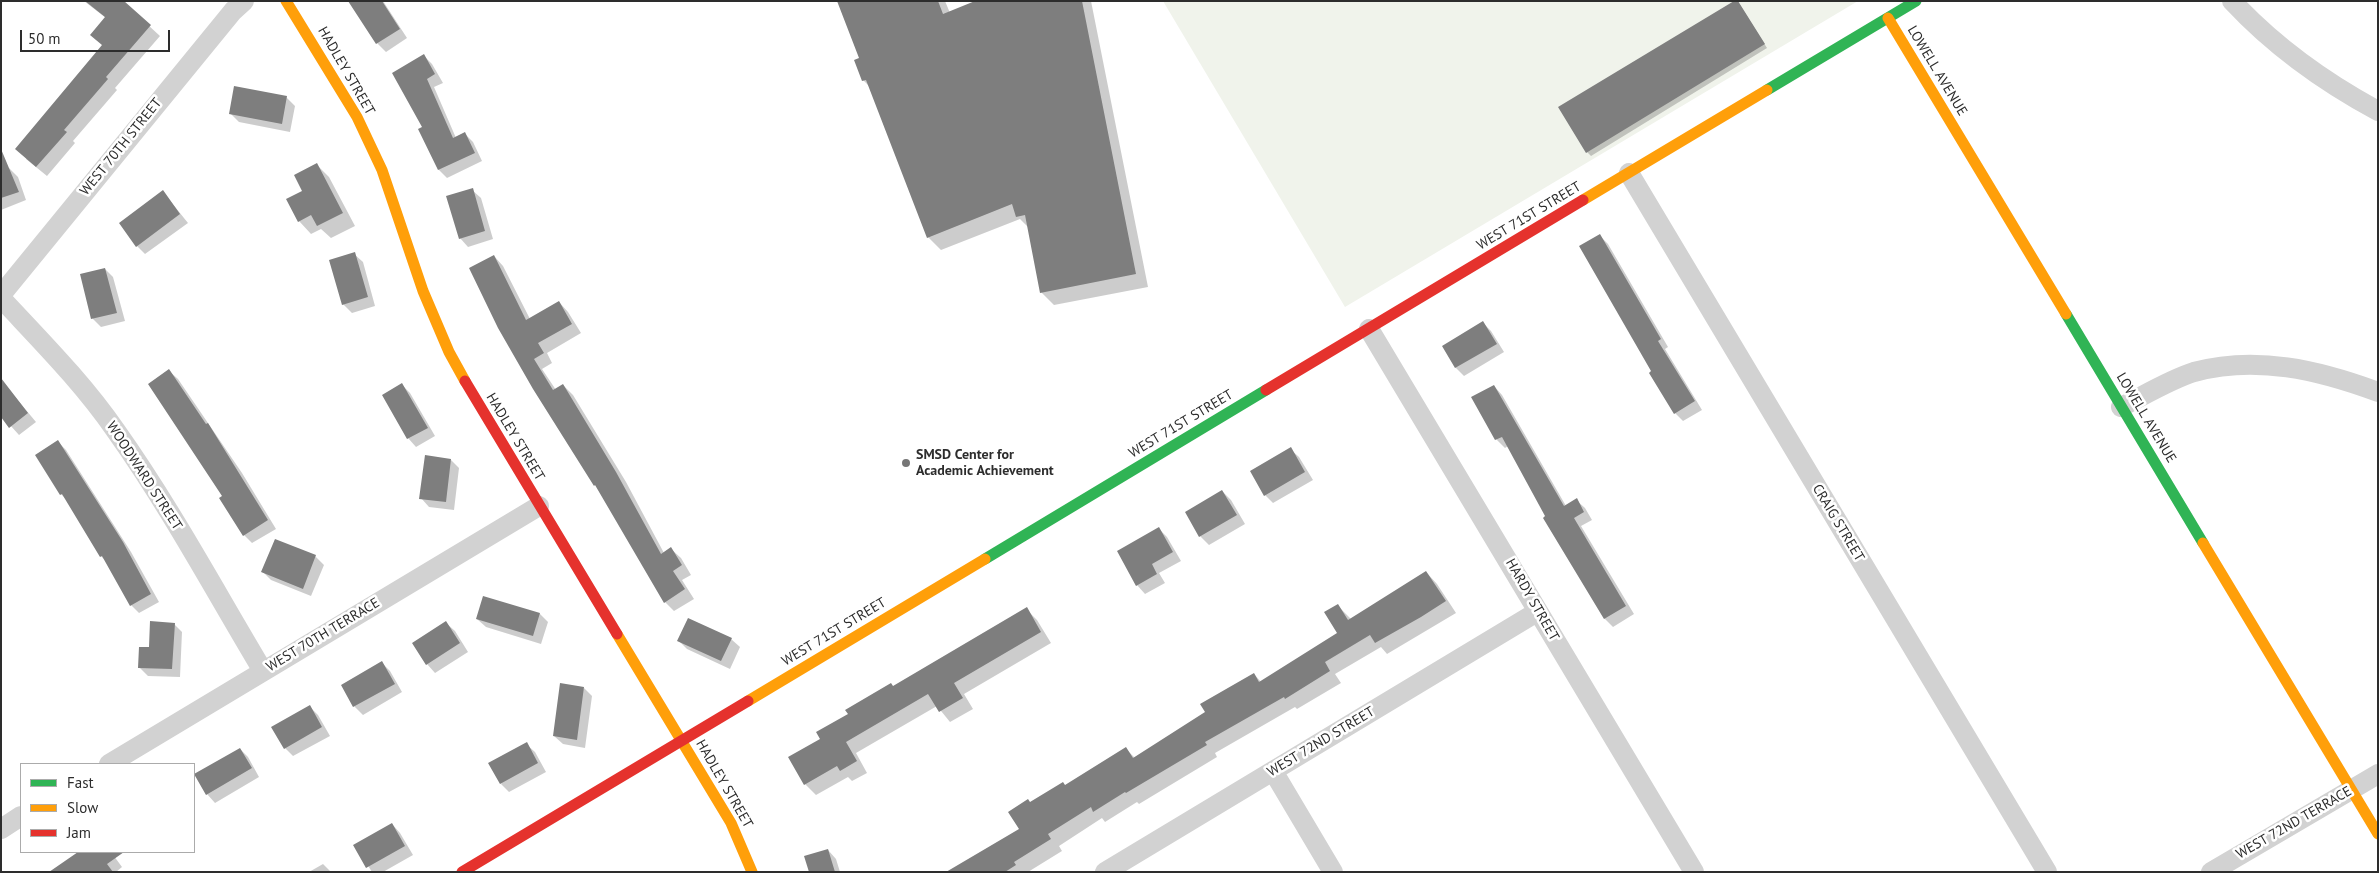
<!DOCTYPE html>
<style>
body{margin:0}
#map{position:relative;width:2379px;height:873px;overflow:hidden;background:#fff;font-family:"PT Sans",sans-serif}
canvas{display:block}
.frame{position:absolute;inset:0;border:2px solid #2d2d2d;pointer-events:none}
.legend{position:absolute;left:20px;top:763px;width:175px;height:90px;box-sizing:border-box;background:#fff;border:1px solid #ababab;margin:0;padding:6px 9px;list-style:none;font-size:15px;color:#2d2d2d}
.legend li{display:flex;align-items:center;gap:10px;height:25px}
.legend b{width:25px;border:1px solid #ababab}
.scale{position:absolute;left:20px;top:30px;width:150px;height:22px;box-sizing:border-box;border:2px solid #2d2d2d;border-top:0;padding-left:6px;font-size:15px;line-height:18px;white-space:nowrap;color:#2d2d2d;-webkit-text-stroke:4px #fff;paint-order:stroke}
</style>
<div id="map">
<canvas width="2379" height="873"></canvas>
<div class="frame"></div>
<ul class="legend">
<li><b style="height:6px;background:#30b455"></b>Fast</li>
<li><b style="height:6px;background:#ff9f0a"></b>Slow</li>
<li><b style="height:6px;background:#e5322d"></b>Jam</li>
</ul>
<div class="scale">50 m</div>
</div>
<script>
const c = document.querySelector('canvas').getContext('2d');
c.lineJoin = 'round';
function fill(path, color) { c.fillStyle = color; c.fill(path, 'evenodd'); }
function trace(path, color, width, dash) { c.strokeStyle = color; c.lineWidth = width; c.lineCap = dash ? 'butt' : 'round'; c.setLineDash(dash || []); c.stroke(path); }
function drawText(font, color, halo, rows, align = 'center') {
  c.font = font + ' "PT Sans",sans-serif'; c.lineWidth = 5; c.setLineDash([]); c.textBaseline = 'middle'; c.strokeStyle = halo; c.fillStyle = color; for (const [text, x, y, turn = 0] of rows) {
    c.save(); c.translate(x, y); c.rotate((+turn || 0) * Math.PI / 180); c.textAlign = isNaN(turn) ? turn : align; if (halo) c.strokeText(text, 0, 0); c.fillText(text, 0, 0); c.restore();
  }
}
fill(new Path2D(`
 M1163 1H1858L1345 307Z`), '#f0f3eb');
fill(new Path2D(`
 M84 1H122L160 36 115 88 117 90 73 141 75 143 47 176 26 159 103 46 106 18Z
 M351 1H383L407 38 386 52 377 43Z
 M838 1H945L950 13 978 1H1091L1148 287 1054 305 1041 292 1029 228 1020 219 941 250 928 237 871 88 863 80 861 59Z
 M1740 5 1767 48 1591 156 1587 152Z
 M424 56 432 64 443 83 434 87 456 138 465 134 473 142 482 161 447 178 439 170 420 130 424 128Z
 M286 97 295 106 290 132 239 122 230 113Z
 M317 165 329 177 355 226 331 238 321 229 311 234 299 221 304 191Z
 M9 168 18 177 26 200 1 210V171Z
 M472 190 481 198 493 239 468 247 460 238Z
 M163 192 188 223 145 254 137 246Z
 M1600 236 1608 244 1668 347 1665 349 1702 410 1683 421 1675 413 1653 372Z
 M354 254 363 262 375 306 352 313 343 304Z
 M494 256 503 266 530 319 559 302 568 312 581 333 547 353 552 363 542 369 556 390 563 385 573 395 626 482 664 553 671 549 681 558 691 575 682 580 694 599 674 611 665 602 600 490 534 389Z
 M105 269 113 277 125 321 101 327 93 319 81 275Z
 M1483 323 1491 331 1504 352 1464 376 1456 368 1443 346Z
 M169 371 178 379 242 473 276 529 252 543 244 535 224 497Z
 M1 380 36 422 19 435 1 415Z
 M402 385 410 393 435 436 416 447 408 438 384 395Z
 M1494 386 1502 395 1566 506 1576 500 1585 508 1592 520 1581 526 1634 614 1613 627 1605 619 1544 518 1547 517 1508 446 1505 448 1496 439 1473 398Z
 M58 442 66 450 131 552 159 602 139 613 131 605 107 562 101 556 69 502 61 494Z
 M1290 449 1299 457 1313 480 1273 503 1265 495Z
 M451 460 459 468 454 510 429 507 421 498Z
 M1222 491 1231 500 1245 524 1209 545 1200 536 1186 512Z
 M1159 529 1167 537 1181 561 1159 573 1165 583 1145 594 1137 585Z
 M275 540 315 556 324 565 311 596 271 580 263 572Z
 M1426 572 1437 584 1456 613 1387 654 1381 647 1335 674 1341 683 1297 709 1295 707 1215 753 1217 757 1139 804 1137 802 1105 822 1102 818 1059 846 1062 851 1028 872H948L1020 830 1031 803 1066 786 1126 749 1135 758 1207 713 1254 674 1261 682 1339 633 1338 606 1351 619Z
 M1026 609 1037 620 1051 643 964 694 973 709 950 722 937 706 856 753 867 773 852 781 848 777 816 795 805 784 822 740 894 687Z
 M540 614 548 622 541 644 486 627 477 619Z
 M446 623 455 631 468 652 435 673 427 664Z
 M174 624 182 632 180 677 148 676 139 667Z
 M731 639 740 647 730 669 687 649 679 641Z
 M382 663 390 671 402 692 363 715 354 706 343 685Z
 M584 688 592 696 585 748 563 744 554 736Z
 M309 706 318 715 330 736 293 756 285 748Z
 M526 744 535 752 546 772 509 792 501 784Z
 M240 749 248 757 259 777 215 803 207 794Z
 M392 824 400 833 413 855 383 872H372L355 845Z
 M828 850 836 859 840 872H810Z
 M80 852H111L122 867 116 872H67L62 865Z
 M323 864 331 872H309Z`), '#0003');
fill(new Path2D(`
 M85 1H124L151 25 106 77 108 79 64 130 67 132 36 167 15 149 102 45 90 35 105 17Z
 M348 1H382L400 29 376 44Z
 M837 1H938L943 14 975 1H1082L1136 274 1040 293 1025 215 1016 217 1012 204 927 238 866 80 862 81 854 60 859 58Z
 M1734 1H1738L1765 44 1586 153 1558 107Z
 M424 54 435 74 427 79 453 138 465 132 475 153 438 170 418 129 422 127 392 73Z
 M234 86 287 96 282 124 229 114Z
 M1 149 19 192 1 198Z
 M317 163 343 213 317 226 311 215 298 222 286 199 302 191 294 175Z
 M473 188 485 231 459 239 446 196Z
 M163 190 180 214 136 247 119 223Z
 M1600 234 1661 339 1658 341 1695 401 1674 414 1649 373 1651 371 1579 246Z
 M355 252 368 297 342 305 329 260Z
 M494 255 526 320 559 301 572 324 538 343 544 353 534 359 553 390 563 384 616 472 661 554 671 547 682 565 673 571 685 589 664 603 595 485 594 486 533 389 498 328 469 268Z
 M105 268 117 313 91 319 80 274Z
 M1483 321 1497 344 1455 368 1442 346Z
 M169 369 206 424 208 423 268 520 243 536 219 498 222 496 148 384Z
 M1 378 28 413 9 428 1 417Z
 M402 383 428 428 407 439 382 395Z
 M1494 385 1564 506 1577 498 1584 512 1574 518 1626 606 1604 619 1543 518 1545 516 1502 437 1495 440 1471 397Z
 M58 440 123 542 151 594 130 606 102 556 100 557 62 494 60 495 35 455Z
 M1291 447 1305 472 1264 496 1250 471Z
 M425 455 451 459 446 502 419 499Z
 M1222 490 1237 515 1199 537 1185 512Z
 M1159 527 1173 552 1152 564 1157 574 1136 586 1117 551Z
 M275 539 316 555 303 589 261 572Z
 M1426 571 1446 601 1421 617 1375 643 1370 635 1325 662 1330 671 1285 699 1284 697 1205 742 1207 745 1126 793 1125 792 1093 812 1091 807 1048 834 1051 839 1014 862 1016 865 1005 872H946L1019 829 1008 812 1028 799 1030 802 1063 782 1065 785 1126 747 1133 758 1205 712 1200 704 1254 673 1259 682 1337 633 1324 612 1338 604 1348 620Z
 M483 596 540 613 533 636 476 619Z
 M1027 607 1041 632 954 683 963 698 939 712 928 694 846 742 857 761 840 771 837 766 804 785 788 757 820 739 816 732 848 714 845 710 891 683 893 686Z
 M688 618 732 638 721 661 677 641Z
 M150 621 175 623 172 669 138 668 139 647H149Z
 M446 621 460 643 426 665 412 643Z
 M382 661 395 684 353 707 341 685Z
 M560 683 584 687 577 740 553 736Z
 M310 705 322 727 284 749 271 727Z
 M527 742 538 763 500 784 488 763Z
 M240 748 252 768 206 795 194 774Z
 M392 823 405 846 366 868 353 845Z
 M828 849 835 872H809L804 856Z
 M78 852H124L107 864 113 872H49Z`), '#7e7e7e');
trace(new Path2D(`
 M2232 1C2274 46 2324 82 2378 111
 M1629 173 2047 872
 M1 295 233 11 244 1
 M1 298C41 341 83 383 116 431 170 507 215 591 263 671
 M1369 329 1694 872
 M2121 407C2145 395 2169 380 2194 372 2256 355 2319 370 2378 392
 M109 764 539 506
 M1273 771 1333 872
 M1 829 21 816
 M1105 872 1537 612
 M2211 872 2378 774`), '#d2d2d2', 20);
trace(new Path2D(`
 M1767 90 1916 1
 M2066 314 2203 543
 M985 559 1266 390`), '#30b455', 11);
trace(new Path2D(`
 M286 1 357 117 382 170 423 291 449 352 465 381
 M1888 18 2066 314
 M1583 200 1767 90
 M2203 543 2378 834
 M617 634 731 823 752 872
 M748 701 985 559`), '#ff9f0a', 11);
trace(new Path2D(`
 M465 381 617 634
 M1266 390 1583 200
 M462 872 748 701`), '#e5322d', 11);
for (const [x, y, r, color] of [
 [906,463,5,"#767676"]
]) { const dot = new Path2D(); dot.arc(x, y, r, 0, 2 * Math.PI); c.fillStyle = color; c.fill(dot); trace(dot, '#fff', 2); }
drawText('14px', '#2d2d2d', '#fff', [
 ["HADLEY STREET",346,71,60],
 ["LOWELL AVENUE",1937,71,59],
 ["WEST 70TH STREET",121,147,-51],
 ["WEST 71ST STREET",1529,216,-31],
 ["LOWELL AVENUE",2146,418,59],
 ["WEST 71ST STREET",1181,424,-31],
 ["HADLEY STREET",515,437,59],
 ["WOODWARD STREET",144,476,57],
 ["CRAIG STREET",1838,523,59],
 ["HARDY STREET",1532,600,60],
 ["WEST 71ST STREET",834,632,-31],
 ["WEST 70TH TERRACE",323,635,-31],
 ["WEST 72ND STREET",1321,742,-31],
 ["HADLEY STREET",724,784,60],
 ["WEST 72ND TERRACE",2294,823,-30]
]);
drawText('bold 14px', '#2d2d2d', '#fff', [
 ["SMSD Center for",916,455],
 ["Academic Achievement",916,471]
], 'left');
</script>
